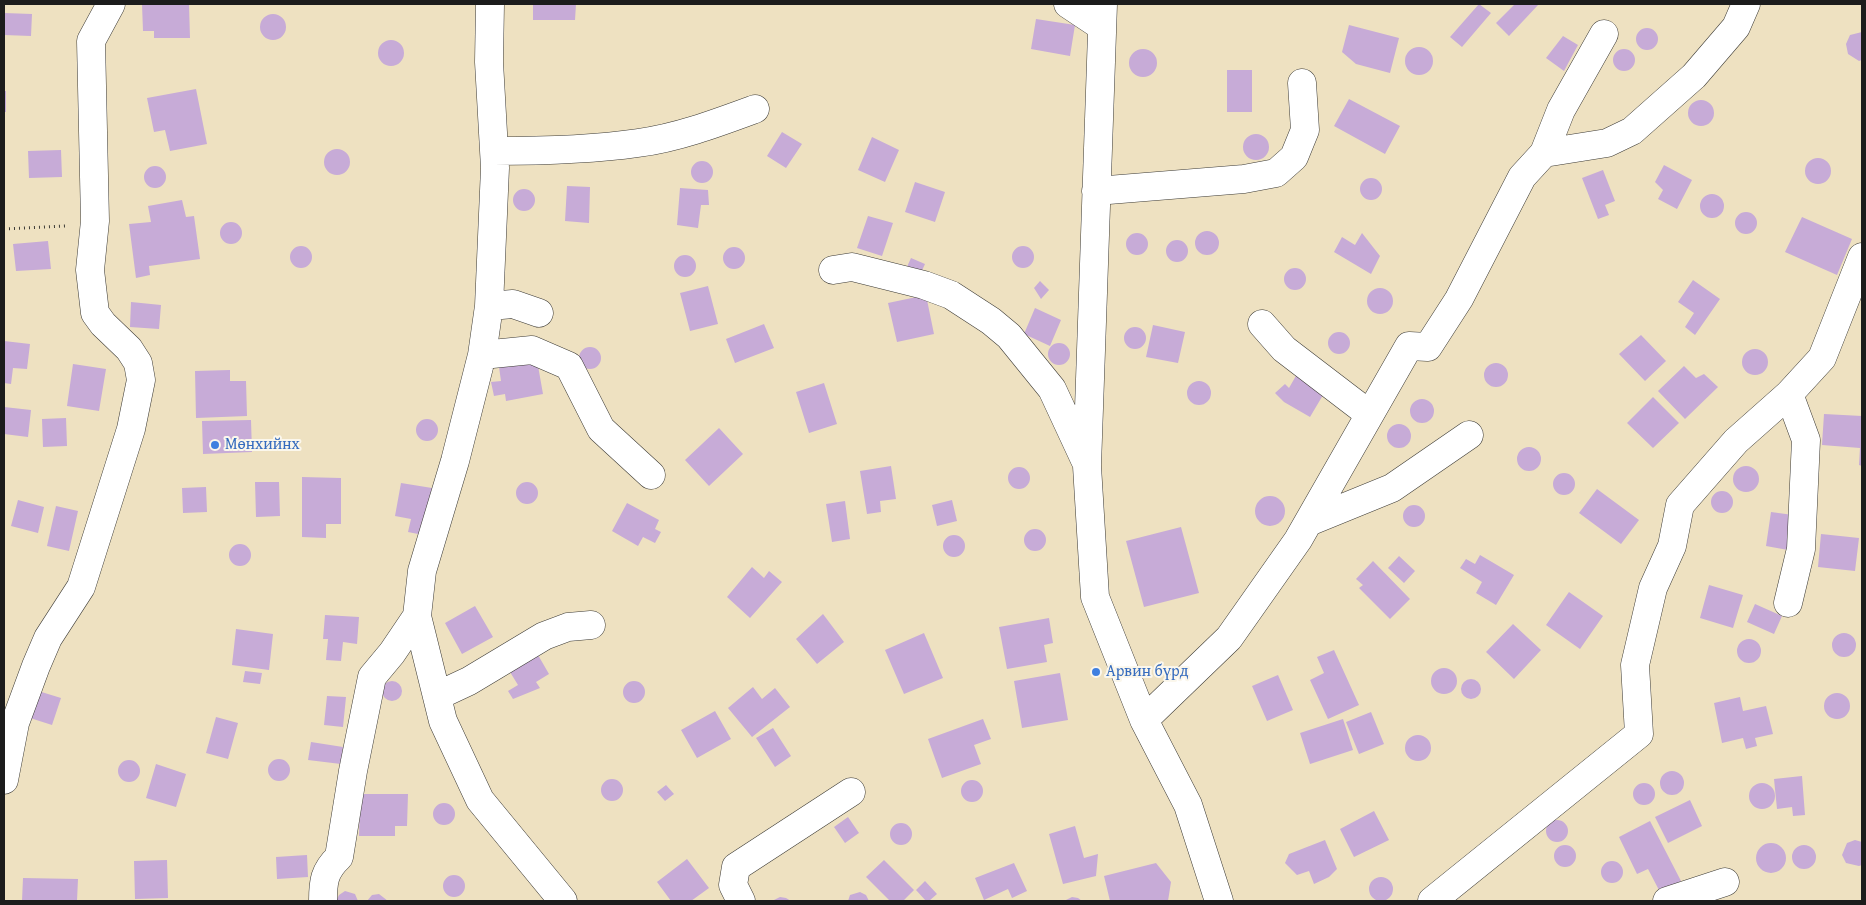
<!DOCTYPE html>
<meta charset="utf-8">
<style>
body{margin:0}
#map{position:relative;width:1866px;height:905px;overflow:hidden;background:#eee1c1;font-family:"Gentium Book Plus",serif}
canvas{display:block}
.frame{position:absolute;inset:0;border:5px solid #1c1c1c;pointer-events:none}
</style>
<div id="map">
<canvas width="1866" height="905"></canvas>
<div class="frame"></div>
</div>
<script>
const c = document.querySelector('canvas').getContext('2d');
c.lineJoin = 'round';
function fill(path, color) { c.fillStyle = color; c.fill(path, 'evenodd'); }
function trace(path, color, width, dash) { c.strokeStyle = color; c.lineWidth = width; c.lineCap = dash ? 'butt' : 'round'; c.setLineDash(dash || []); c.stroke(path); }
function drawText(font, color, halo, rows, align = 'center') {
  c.font = font + ' "Gentium Book Plus",serif'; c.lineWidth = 4; c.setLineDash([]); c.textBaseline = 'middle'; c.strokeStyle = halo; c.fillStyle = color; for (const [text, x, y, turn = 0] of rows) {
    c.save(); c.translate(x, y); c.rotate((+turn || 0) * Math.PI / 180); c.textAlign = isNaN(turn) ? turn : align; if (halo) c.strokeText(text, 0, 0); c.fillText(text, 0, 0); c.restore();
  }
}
fill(new Path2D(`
 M142 4H189L190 38H154V31H143Z
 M533 4H576L575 20H533Z
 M1479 4 1491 13 1462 47 1450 37Z
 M1515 4H1539L1509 36 1496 23Z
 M4 13 32 14 31 36 4 35Z
 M260 27a13 13 0 1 1 26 0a13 13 0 1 1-26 0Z
 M1036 19 1075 25 1070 56 1031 49Z
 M1349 25 1399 38 1390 73 1356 64 1342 52Z
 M1636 39a11 11 0 1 1 22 0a11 11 0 1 1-22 0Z
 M1862 32V60L1859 61 1848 54 1846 44 1850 35Z
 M1563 36 1578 45 1564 71 1546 58Z
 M378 53a13 13 0 1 1 26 0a13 13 0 1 1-26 0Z
 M1405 61a14 14 0 1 1 28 0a14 14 0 1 1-28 0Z
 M1129 63a14 14 0 1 1 28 0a14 14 0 1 1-28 0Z
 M1613 60a11 11 0 1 1 22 0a11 11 0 1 1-22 0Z
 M1227 70H1252V112H1227Z
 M196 89 207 144 170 151 165 130 154 132 147 98Z
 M4 91H6V112H4Z
 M1349 99 1400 126 1385 154 1334 126Z
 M1688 113a13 13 0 1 1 26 0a13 13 0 1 1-26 0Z
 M782 132 802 144 786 168 767 156Z
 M1243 147a13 13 0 1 1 26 0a13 13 0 1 1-26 0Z
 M872 137 899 150 885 182 858 170Z
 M324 162a13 13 0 1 1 26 0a13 13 0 1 1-26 0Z
 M61 150 62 177 29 178 28 151Z
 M1805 171a13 13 0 1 1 26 0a13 13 0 1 1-26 0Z
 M691 172a11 11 0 1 1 22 0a11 11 0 1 1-22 0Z
 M1664 165 1692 180 1677 209 1658 199 1663 190 1655 182Z
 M144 177a11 11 0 1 1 22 0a11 11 0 1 1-22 0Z
 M1603 170 1615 201 1605 205 1609 215 1598 219 1582 178Z
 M1360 189a11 11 0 1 1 22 0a11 11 0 1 1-22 0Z
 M915 182 945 192 935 222 905 212Z
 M567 186 590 187 589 223 565 221Z
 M680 188 708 190 709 205H701L698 228 677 225Z
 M513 200a11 11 0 1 1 22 0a11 11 0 1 1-22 0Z
 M1700 206a12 12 0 1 1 24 0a12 12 0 1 1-24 0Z
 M182 200 186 217 194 216 200 259 149 266 150 275 136 278 129 224 151 222 148 206Z
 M1735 223a11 11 0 1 1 22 0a11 11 0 1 1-22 0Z
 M868 216 893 223 882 256 857 248Z
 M1802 217 1852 239 1837 275 1785 252Z
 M220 233a11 11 0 1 1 22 0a11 11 0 1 1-22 0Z
 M1195 243a12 12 0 1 1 24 0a12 12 0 1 1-24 0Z
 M1126 244a11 11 0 1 1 22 0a11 11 0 1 1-22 0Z
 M1362 233 1380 256 1371 274 1334 252 1342 237 1355 245Z
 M1166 251a11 11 0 1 1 22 0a11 11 0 1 1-22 0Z
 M48 241 51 269 16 271 13 244Z
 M290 257a11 11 0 1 1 22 0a11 11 0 1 1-22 0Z
 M1012 257a11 11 0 1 1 22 0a11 11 0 1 1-22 0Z
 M723 258a11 11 0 1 1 22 0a11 11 0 1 1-22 0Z
 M674 266a11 11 0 1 1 22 0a11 11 0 1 1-22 0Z
 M911 258 925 264 920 275 906 269Z
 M1284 279a11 11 0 1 1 22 0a11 11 0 1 1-22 0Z
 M1693 280 1720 299 1695 335 1685 327 1694 313 1678 302Z
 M1040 281 1049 290 1041 299 1034 288Z
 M708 286 718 324 690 331 680 293Z
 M1367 301a13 13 0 1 1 26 0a13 13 0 1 1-26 0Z
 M926 295 934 334 897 342 888 303Z
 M131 302 161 305 159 329 130 327Z
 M1035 308 1061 320 1050 346 1024 334Z
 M764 324 774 348 735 363 726 339Z
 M1153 325 1185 332 1178 363 1146 357Z
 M1124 338a11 11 0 1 1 22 0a11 11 0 1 1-22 0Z
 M1328 343a11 11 0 1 1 22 0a11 11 0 1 1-22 0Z
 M1641 335 1666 361 1645 381 1619 354Z
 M4 341 30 344 27 369 13 368 11 384 4 383Z
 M1048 354a11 11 0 1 1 22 0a11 11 0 1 1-22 0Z
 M579 358a11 11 0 1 1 22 0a11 11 0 1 1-22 0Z
 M1742 362a13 13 0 1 1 26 0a13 13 0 1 1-26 0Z
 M537 360 543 394 506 401 505 394 494 396 491 382 501 381 499 367Z
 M1484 375a12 12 0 1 1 24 0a12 12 0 1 1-24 0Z
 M73 364 106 369 99 411 67 406Z
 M1684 366 1696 378 1704 374 1718 387 1685 419 1658 391Z
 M230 370V381H246L247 416 196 418 195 371Z
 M1297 374 1326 390 1310 417 1284 402 1275 393 1285 384 1289 388Z
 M1187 393a12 12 0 1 1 24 0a12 12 0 1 1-24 0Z
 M824 383 837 424 809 433 796 392Z
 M1653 397 1679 423 1653 448 1627 423Z
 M1410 411a12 12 0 1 1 24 0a12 12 0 1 1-24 0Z
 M4 407 31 410 28 437 4 434Z
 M1824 414 1862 416V466L1859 465 1860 448 1822 445Z
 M66 418 67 446 43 447 42 419Z
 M416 430a11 11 0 1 1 22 0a11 11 0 1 1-22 0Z
 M251 420 252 452 203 454 202 421Z
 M1387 436a12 12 0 1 1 24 0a12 12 0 1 1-24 0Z
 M719 428 743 454 709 486 685 460Z
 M1517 459a12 12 0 1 1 24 0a12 12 0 1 1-24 0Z
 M1733 479a13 13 0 1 1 26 0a13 13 0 1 1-26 0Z
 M891 466 896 499 880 501 881 512 867 514 860 471Z
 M1008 478a11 11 0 1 1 22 0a11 11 0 1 1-22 0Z
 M1553 484a11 11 0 1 1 22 0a11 11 0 1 1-22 0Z
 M302 477 341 478V524H326V538L302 537Z
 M255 482H279L280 516 256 517Z
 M516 493a11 11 0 1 1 22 0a11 11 0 1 1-22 0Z
 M401 483 432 488 423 535 408 532 411 519 395 516Z
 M206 487 207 512 183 513 182 488Z
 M1597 489 1639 520 1621 544 1579 513Z
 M1711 502a11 11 0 1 1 22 0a11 11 0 1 1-22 0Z
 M1255 511a15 15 0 1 1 30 0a15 15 0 1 1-30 0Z
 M18 500 44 507 38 533 11 526Z
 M952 500 957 521 937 526 932 505Z
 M845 501 850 539 832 542 826 504Z
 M627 503 659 520 655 529 661 532 655 543 643 537 638 546 612 531Z
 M1403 516a11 11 0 1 1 22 0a11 11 0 1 1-22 0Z
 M56 506 78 511 69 551 47 546Z
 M1771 512 1793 515 1788 550 1766 546Z
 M1181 527 1199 593 1144 607 1126 541Z
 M1024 540a11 11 0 1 1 22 0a11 11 0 1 1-22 0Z
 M1821 534 1859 538 1855 571 1818 567Z
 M943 546a11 11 0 1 1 22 0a11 11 0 1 1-22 0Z
 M229 555a11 11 0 1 1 22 0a11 11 0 1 1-22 0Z
 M1480 555 1514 575 1496 605 1476 593 1482 582 1460 568 1466 559 1475 564Z
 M1399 556 1415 571 1404 583 1388 568Z
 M1373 561 1410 599 1390 619 1359 588 1363 585 1356 579Z
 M752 567 764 578 769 571 782 582 750 618 727 597Z
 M1709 585 1743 595 1733 628 1700 618Z
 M1569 592 1603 616 1580 649 1546 625Z
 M1755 604 1782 616 1774 634 1747 622Z
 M475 606 493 637 462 654 445 623Z
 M823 614 844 642 817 664 796 639Z
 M325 615 359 617 357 644 343 642 341 661 326 660 328 639H323Z
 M1049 618 1053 643 1044 645 1047 662 1007 669 999 627Z
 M1513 624 1541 650 1514 679 1486 652Z
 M236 629 273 634 269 670 232 665Z
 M924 633 943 678 904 694 885 650Z
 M1832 645a12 12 0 1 1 24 0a12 12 0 1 1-24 0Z
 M1737 651a12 12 0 1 1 24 0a12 12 0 1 1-24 0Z
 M1334 650 1359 705 1328 719 1310 680 1324 673 1317 657Z
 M538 655 549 674 536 682 540 688 513 699 508 691 518 685 510 672Z
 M1431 681a13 13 0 1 1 26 0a13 13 0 1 1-26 0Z
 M245 671 262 673 260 684 243 682Z
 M1060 673 1068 720 1022 728 1014 681Z
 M1278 675 1293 710 1267 721 1252 686Z
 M1461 689a10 10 0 1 1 20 0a10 10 0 1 1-20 0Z
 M382 691a10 10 0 1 1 20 0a10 10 0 1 1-20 0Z
 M623 692a11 11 0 1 1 22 0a11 11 0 1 1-22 0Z
 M753 687 762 699 775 688 790 707 752 737 728 708Z
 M35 690 61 698 52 725 27 717Z
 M1824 706a13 13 0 1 1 26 0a13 13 0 1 1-26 0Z
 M327 696 346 697 343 727 324 725Z
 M1740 697 1743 711 1766 706 1773 734 1755 738 1757 746 1746 749 1743 738 1722 743 1714 703Z
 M715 711 731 739 697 758 681 730Z
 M1371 712 1384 744 1359 754 1346 722Z
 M216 717 238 723 228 759 206 753Z
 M983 719 991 739 974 745 981 764 942 778 928 739Z
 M1343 719 1353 750 1310 764 1300 733Z
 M773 728 791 756 775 767 756 738Z
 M1405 748a13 13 0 1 1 26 0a13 13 0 1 1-26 0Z
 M311 742 343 747 341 764 308 760Z
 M268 770a11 11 0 1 1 22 0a11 11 0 1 1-22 0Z
 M118 771a11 11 0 1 1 22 0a11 11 0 1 1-22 0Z
 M156 764 186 774 176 807 146 798Z
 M1660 783a12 12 0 1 1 24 0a12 12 0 1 1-24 0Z
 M1802 776 1805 815 1793 816 1792 807 1777 809 1774 779Z
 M601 790a11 11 0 1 1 22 0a11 11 0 1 1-22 0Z
 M961 791a11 11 0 1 1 22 0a11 11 0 1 1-22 0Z
 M1633 794a11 11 0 1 1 22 0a11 11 0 1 1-22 0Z
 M1749 796a13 13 0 1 1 26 0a13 13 0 1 1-26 0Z
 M666 785 674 794 665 801 657 792Z
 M360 794H408L407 826H395V836H359Z
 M1690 800 1702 826 1668 843 1655 817Z
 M433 814a11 11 0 1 1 22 0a11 11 0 1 1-22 0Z
 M1374 811 1389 840 1354 857 1340 829Z
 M848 817 859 833 845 843 834 827Z
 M1546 831a11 11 0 1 1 22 0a11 11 0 1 1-22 0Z
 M1650 821 1681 881 1660 892 1648 869 1637 874 1619 837Z
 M890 834a11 11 0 1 1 22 0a11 11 0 1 1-22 0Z
 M1075 826 1084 858 1098 854 1096 876 1063 884 1049 834Z
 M1325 840 1337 869 1329 877 1314 884 1309 871 1297 875 1285 863 1289 854Z
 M1855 840 1862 842V865L1859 866 1846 863 1842 855 1847 843Z
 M1756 858a15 15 0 1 1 30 0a15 15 0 1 1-30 0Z
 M1554 856a11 11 0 1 1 22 0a11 11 0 1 1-22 0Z
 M1792 857a12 12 0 1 1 24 0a12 12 0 1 1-24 0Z
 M307 855 308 877 277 879 276 857Z
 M687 859 709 888 691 901H671L657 882Z
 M167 860 168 898 135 899 134 861Z
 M884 860 914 890 903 901H890L866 877Z
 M1601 872a11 11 0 1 1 22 0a11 11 0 1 1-22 0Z
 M1014 863 1027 891 1012 898 1008 889 984 900 975 878Z
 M1156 863 1171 882 1168 901H1110L1104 876Z
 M443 886a11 11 0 1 1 22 0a11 11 0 1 1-22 0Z
 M1369 889a12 12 0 1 1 24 0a12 12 0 1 1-24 0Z
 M23 878 78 879 77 901H22Z
 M925 881 937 894 929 901H926L916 890Z
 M345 891 355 894 358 901H336L339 895Z
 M860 892 866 895 869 901H848L850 895Z
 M379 894 388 901H367L372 895Z
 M780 897 786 898 791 901H772Z
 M1072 897 1078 898 1082 901H1064Z`), '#c7abd7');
const street = new Path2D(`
 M1068 4 1101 26
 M1103 4 1087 466 1095 597 1144 720 1188 805 1219 901
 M494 151C542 151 590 150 638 143 677 138 717 123 755 109
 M1544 153 1607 143 1632 131 1694 76 1736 27 1746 4
 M1096 191 1244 179 1276 173 1294 157 1305 130 1302 83
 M833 270 852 267 924 285 951 295 991 321 1009 336 1052 389 1085 460
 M489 306 513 304 539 313
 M1262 324 1284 349 1369 414
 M482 355 532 350 569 366 601 429 651 475
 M1311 521 1392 488 1469 435
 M1788 603 1801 549 1806 440 1789 394
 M417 616 443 721 480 800 563 901
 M437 696 469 681 544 636 568 627 591 625
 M1144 720 1229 638 1298 540 1409 346 1428 347 1459 299 1522 177 1544 153 1561 110 1604 34
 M4 780 15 723 36 666 48 638 81 587 131 429 141 380 138 363 129 349 103 324 95 313 90 270 95 221 91 41 111 4
 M323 901C323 882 324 871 339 857L353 771 372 677 392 653 417 616 422 571 455 461 482 355 489 306 495 168 489 62 490 4
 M741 901 733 885 736 867 851 792
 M1432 901 1639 734 1635 665 1653 588 1672 546 1680 505 1736 441 1789 394 1822 358 1862 257
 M1667 901 1725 882`);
trace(street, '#3c3a35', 29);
trace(new Path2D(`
 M4 229 65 226`), '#3c3a35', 3, [1, 4]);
trace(street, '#fff', 28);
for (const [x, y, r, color] of [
 [215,445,5,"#3f7fe0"],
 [1096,672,5,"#3f7fe0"]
]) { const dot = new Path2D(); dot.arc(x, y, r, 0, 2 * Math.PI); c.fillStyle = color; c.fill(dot); trace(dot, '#fbf7ec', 2); }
drawText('16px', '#366cbe', '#fbf7ec', [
 ["Мөнхийнх",225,445],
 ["Арвин бүрд",1106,672]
], 'left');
</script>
